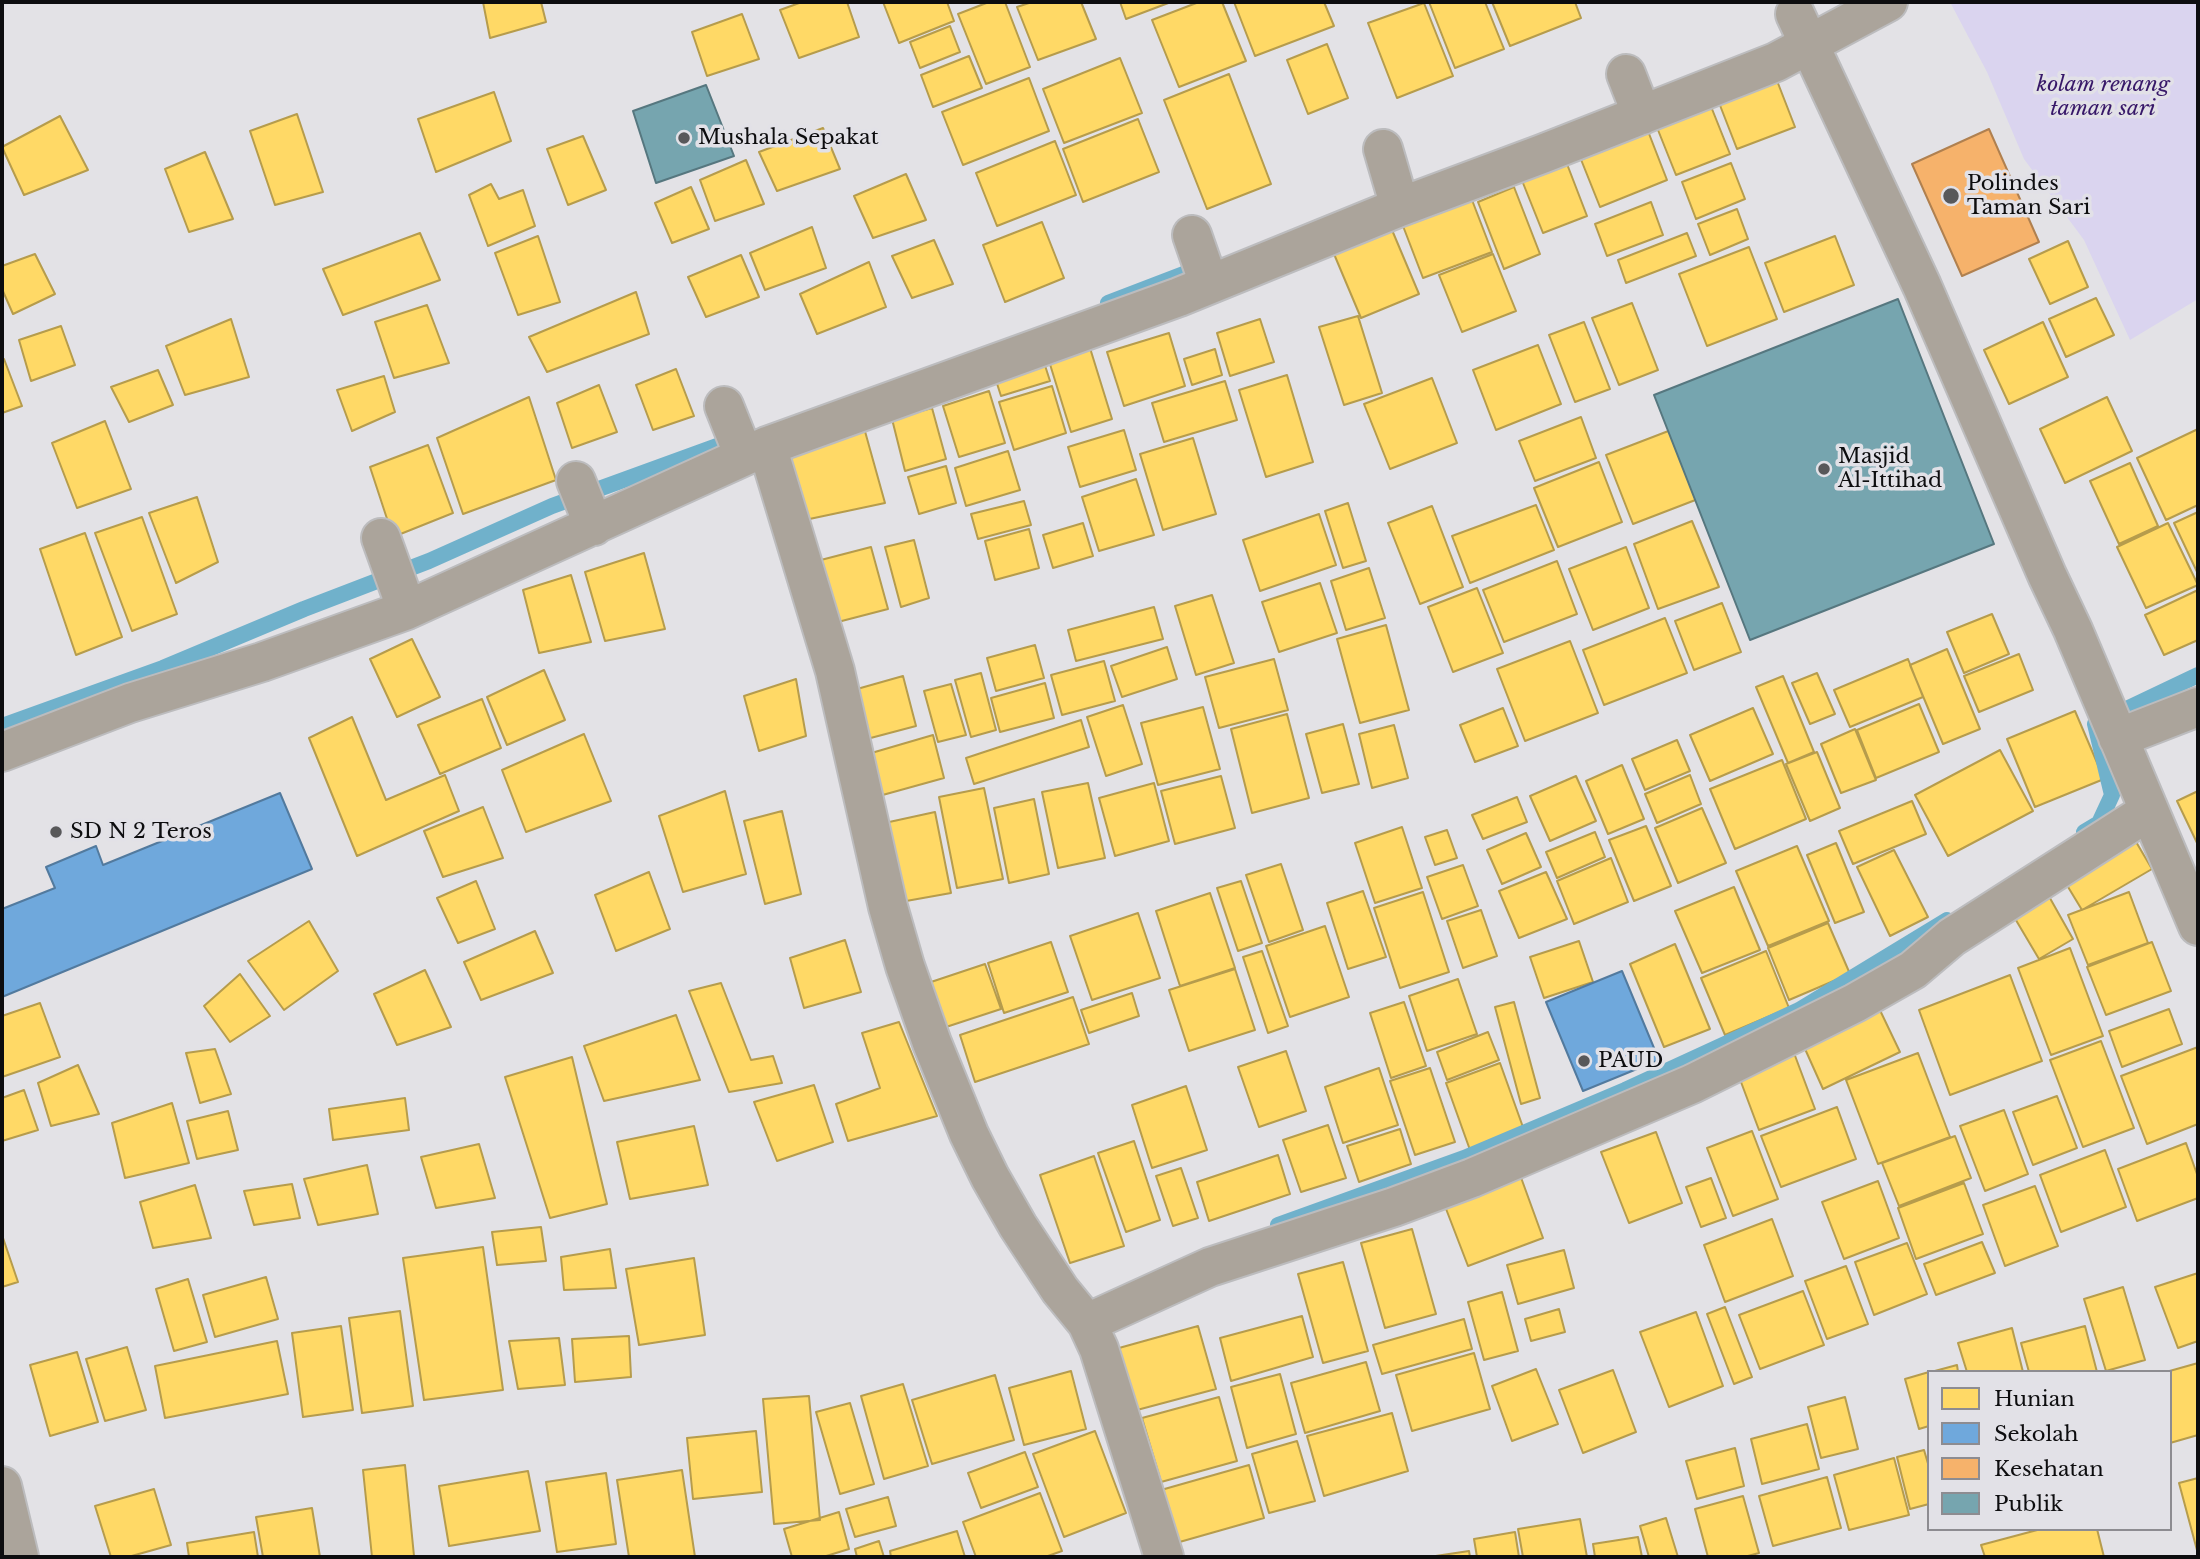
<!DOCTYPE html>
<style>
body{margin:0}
#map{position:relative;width:2200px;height:1559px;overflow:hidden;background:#e3e2e6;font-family:"Libre Baskerville",serif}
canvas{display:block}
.frame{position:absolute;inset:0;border:4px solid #0d0d0f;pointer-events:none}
.legend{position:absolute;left:1927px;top:1370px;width:245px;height:161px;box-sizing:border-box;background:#e2e1e7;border:2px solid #8d8c91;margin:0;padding:9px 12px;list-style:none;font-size:21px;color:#0d0d0f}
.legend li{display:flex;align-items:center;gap:14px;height:35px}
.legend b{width:35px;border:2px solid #8d8c91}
</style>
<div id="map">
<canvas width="2200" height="1559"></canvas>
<div class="frame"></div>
<ul class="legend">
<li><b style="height:19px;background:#ffd966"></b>Hunian</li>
<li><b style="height:19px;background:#6fa8dc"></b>Sekolah</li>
<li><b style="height:19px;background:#f6b26b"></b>Kesehatan</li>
<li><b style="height:19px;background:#76a5af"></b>Publik</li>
</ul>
</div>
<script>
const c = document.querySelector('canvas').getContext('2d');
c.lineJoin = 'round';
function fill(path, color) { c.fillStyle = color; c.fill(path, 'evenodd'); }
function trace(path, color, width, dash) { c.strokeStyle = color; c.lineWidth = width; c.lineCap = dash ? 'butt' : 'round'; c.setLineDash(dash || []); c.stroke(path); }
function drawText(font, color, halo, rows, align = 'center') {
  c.font = font + ' "Libre Baskerville",serif'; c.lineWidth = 7; c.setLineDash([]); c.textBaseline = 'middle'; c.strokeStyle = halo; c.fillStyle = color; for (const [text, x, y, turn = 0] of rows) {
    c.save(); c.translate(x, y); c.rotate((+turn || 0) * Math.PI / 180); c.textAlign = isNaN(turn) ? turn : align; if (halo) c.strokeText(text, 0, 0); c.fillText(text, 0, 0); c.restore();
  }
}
fill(new Path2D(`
 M1950 2H2198V299L2130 340 2084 240 2024 159 1987 72Z`), '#dad4ef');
const homes = new Path2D(`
 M483 2H541L546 22 490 38Z
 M802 2H847L859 37 799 58 780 10Z
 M883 2H947L954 21 899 43Z
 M989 2H1005L1030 67 986 84 958 14Z
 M1032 2H1081L1096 39 1038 60 1017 7Z
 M1120 2H1171L1126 19Z
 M1199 2H1222L1246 61 1179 87 1152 20Z
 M1234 2H1324L1334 26 1255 56Z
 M1429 2H1485L1504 49 1455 68Z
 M1492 2H1575L1581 18 1510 46Z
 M1424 3 1453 76 1397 98 1368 23Z
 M742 14 759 59 707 76 692 32Z
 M950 26 960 52 920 68 910 42Z
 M1327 44 1348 98 1308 114 1287 60Z
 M969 56 982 88 933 107 921 75Z
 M1120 58 1142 113 1064 143 1043 89Z
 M1774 73 1795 127 1737 149 1716 95Z
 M1229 74 1271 184 1207 209 1164 100Z
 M1029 78 1049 131 963 165 942 112Z
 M494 92 511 141 436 172 418 119Z
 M1708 99 1730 154 1676 175 1654 120Z
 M297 114 323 192 275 205 250 131Z
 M60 116 88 170 24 195 2 147Z
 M1138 119 1159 172 1083 202 1063 149Z
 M1646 126 1667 180 1600 207 1578 152Z
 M823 128 840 169 777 191 759 152Z
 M583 136 606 190 568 205 547 149Z
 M1055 141 1076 195 997 226 976 173Z
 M1562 151 1587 216 1543 233 1517 168Z
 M205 152 233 219 189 232 165 169Z
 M746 160 764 204 715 221 700 180Z
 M1731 163 1745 199 1696 219 1682 182Z
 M906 174 926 220 873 238 854 196Z
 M491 184 499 199 523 190 535 226 488 246 469 195Z
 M691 187 709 229 672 243 655 203Z
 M1514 187 1540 254 1504 269 1478 202Z
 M1472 200 1492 252 1423 278 1403 226Z
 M1651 202 1663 235 1607 256 1595 224Z
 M1737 209 1748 239 1710 255 1698 224Z
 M1042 222 1064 278 1005 302 983 245Z
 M812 227 826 268 765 290 750 253Z
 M1392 230 1419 294 1361 318 1334 254Z
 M420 233 440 280 343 315 323 269Z
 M1687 233 1696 256 1626 283 1618 260Z
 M538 236 560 302 518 315 495 253Z
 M1835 236 1854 285 1784 312 1765 263Z
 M934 240 953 284 912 298 892 256Z
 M2068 241 2088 287 2050 304 2029 259Z
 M1749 247 1777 319 1707 346 1679 274Z
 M35 254 55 294 13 314 2 289V266Z
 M1493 254 1516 311 1462 332 1439 275Z
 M741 255 759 297 706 317 688 277Z
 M869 262 886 307 817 334 800 294Z
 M636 292 649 334 547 372 529 337Z
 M2096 298 2114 335 2066 357 2049 319Z
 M1632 303 1658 370 1619 385 1592 318Z
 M427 305 449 363 394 378 375 322Z
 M1358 316 1382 393 1344 405 1319 327Z
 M231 319 249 377 185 395 166 346Z
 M1260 319 1274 362 1230 376 1217 333Z
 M1584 322 1610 389 1575 402 1549 335Z
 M2043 322 2068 377 2009 404 1984 350Z
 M61 326 75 365 31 381 19 340Z
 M1169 333 1185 386 1124 406 1107 352Z
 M1538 345 1561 404 1496 430 1473 370Z
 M1090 348 1112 419 1071 432 1049 361Z
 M1215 349 1222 375 1192 385 1184 359Z
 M1040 350 1050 381 1001 396 991 365Z
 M4 359 22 406 2 413V360Z
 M676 369 694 416 653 430 636 385Z
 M158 370 173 405 129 422 111 387Z
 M1287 375 1313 462 1266 477 1239 390Z
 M384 376 395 412 352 431 337 390Z
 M1432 378 1457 443 1390 469 1364 404Z
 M1225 381 1237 420 1164 442 1152 403Z
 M599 385 617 432 572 448 557 403Z
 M1052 386 1066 433 1014 450 999 402Z
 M989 391 1005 443 959 457 943 406Z
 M529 397 556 480 463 514 437 438Z
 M2107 397 2132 451 2065 483 2040 429Z
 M932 408 946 459 905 471 892 419Z
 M861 417 885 503 800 521 778 445Z
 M1581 417 1596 458 1535 481 1519 441Z
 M105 421 131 489 77 508 52 443Z
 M2198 429V505L2166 520 2137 458Z
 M1124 430 1136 470 1080 487 1068 447Z
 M1671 430 1698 499 1633 524 1606 455Z
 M1193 438 1216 514 1163 530 1140 454Z
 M428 445 453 513 393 537 370 467Z
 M1008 451 1020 490 966 506 955 468Z
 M1599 462 1622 522 1558 547 1534 488Z
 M2130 463 2158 526 2119 544 2090 481Z
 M946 466 956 503 919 514 908 477Z
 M1136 479 1154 535 1099 551 1082 497Z
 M197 497 218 562 176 583 149 513Z
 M1024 501 1031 525 978 539 971 514Z
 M1348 503 1366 561 1343 568 1325 511Z
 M1536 505 1554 550 1470 583 1452 536Z
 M1432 506 1463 587 1420 604 1388 523Z
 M2198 512V574L2174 523Z
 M1319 514 1336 565 1260 591 1243 540Z
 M142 517 177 614 132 631 95 533Z
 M1692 521 1719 587 1658 609 1634 544Z
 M1083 523 1093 556 1053 568 1043 535Z
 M2168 523 2198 585 2146 608 2117 547Z
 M1029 529 1039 568 995 580 985 541Z
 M85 533 122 637 76 655 40 549Z
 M914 540 929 598 901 607 885 547Z
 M871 547 888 609 834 623 817 561Z
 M1626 547 1649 608 1593 630 1569 569Z
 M644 553 665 629 605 641 585 572Z
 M1557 561 1577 614 1504 642 1483 590Z
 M1369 568 1385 618 1346 630 1331 581Z
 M571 575 591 642 539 653 523 590Z
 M1320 583 1337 633 1279 652 1262 602Z
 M1477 588 1503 653 1453 672 1428 607Z
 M2198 590V640L2164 655 2145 615Z
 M1212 595 1234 663 1196 675 1175 606Z
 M1722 603 1741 652 1694 670 1675 621Z
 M1154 607 1163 639 1076 661 1068 630Z
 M1992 614 2009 654 1964 673 1947 632Z
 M1665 618 1687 673 1604 705 1583 650Z
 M1386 625 1409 710 1360 723 1337 639Z
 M412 639 440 697 397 717 370 659Z
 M1570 641 1598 713 1525 741 1497 669Z
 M1035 645 1044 678 996 691 987 658Z
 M1167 647 1177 679 1122 697 1111 666Z
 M1947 649 1980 729 1943 744 1910 665Z
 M2019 654 2033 690 1979 712 1964 676Z
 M1274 659 1288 710 1219 728 1205 677Z
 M1908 659 1923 697 1850 727 1834 690Z
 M1104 661 1115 701 1062 715 1051 675Z
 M544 670 565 720 507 745 487 697Z
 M981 673 996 730 971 737 955 680Z
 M1817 673 1835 714 1810 724 1792 683Z
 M903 676 916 726 863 740 850 691Z
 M1783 676 1814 752 1788 763 1756 687Z
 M796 679 806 736 759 751 744 696Z
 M1045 683 1054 718 1000 732 991 698Z
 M951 684 966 735 938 742 924 691Z
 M482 699 501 748 440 774 418 725Z
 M1919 704 1939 752 1876 778 1857 730Z
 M1123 705 1142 764 1106 776 1087 717Z
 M1203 707 1220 769 1158 785 1141 723Z
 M1503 708 1518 746 1475 762 1460 725Z
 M1753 708 1773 754 1710 781 1690 735Z
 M2075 711 2104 779 2035 807 2007 739Z
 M1287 714 1309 798 1252 813 1231 729Z
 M352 717 386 800 445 775 459 811 357 856 309 738Z
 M1081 720 1089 747 974 784 966 758Z
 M1343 724 1359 784 1322 793 1306 734Z
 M1394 725 1408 778 1372 788 1359 734Z
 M1855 729 1876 780 1841 793 1821 744Z
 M584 734 611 801 526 832 502 770Z
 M933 735 944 778 879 796 868 754Z
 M1677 740 1690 771 1645 790 1632 759Z
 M2000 750 2033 811 1948 856 1915 795Z
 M1817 752 1840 808 1810 821 1786 764Z
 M1782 760 1806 819 1735 849 1710 789Z
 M1622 765 1644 819 1608 834 1586 781Z
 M1690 775 1701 804 1657 823 1645 794Z
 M1221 776 1235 828 1175 844 1161 791Z
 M1576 776 1596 821 1550 841 1530 796Z
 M1088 783 1105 858 1058 868 1042 792Z
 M1154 783 1169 841 1115 856 1099 798Z
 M984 788 1003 879 957 888 939 797Z
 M725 791 746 874 683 892 659 816Z
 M2198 791V845L2177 801Z
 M1517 797 1527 822 1483 839 1472 815Z
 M1034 799 1049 874 1009 883 994 808Z
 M1912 801 1926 834 1853 864 1839 831Z
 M483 807 503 858 443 877 424 831Z
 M1702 808 1726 863 1678 883 1655 828Z
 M782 811 801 894 765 904 744 821Z
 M935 812 951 893 895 903 880 824Z
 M1646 826 1671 886 1634 901 1609 840Z
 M1402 827 1422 888 1375 903 1355 843Z
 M1447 830 1457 858 1435 865 1425 837Z
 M1595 832 1605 857 1557 878 1546 852Z
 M1526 833 1541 867 1502 884 1487 850Z
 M2132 835 2152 869 2082 910 2062 877Z
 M1836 843 1864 912 1835 923 1807 855Z
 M1797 846 1829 921 1768 946 1736 871Z
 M1894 850 1928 917 1890 936 1857 867Z
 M1611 858 1628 902 1574 924 1557 881Z
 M1281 864 1303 930 1269 942 1246 875Z
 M1463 865 1478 906 1442 919 1427 877Z
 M649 872 670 929 616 951 595 895Z
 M1546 872 1567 919 1519 938 1499 891Z
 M476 881 495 929 458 943 437 898Z
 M1241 881 1262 943 1238 951 1217 888Z
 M2042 884 2073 939 2039 959 2007 905Z
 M1734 887 1760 950 1702 973 1675 911Z
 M1363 891 1386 957 1348 969 1327 903Z
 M1423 892 1449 972 1400 988 1374 908Z
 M2129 892 2148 943 2088 965 2068 915Z
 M1210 893 1235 968 1180 986 1156 911Z
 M1481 910 1497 956 1463 968 1447 921Z
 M1138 913 1160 978 1092 1000 1070 936Z
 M309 921 338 971 284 1010 248 961Z
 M1828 923 1850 974 1789 1000 1768 948Z
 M1325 926 1349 997 1290 1017 1266 946Z
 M535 931 553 973 481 1000 464 962Z
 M845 940 861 992 804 1008 790 958Z
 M1579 941 1593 982 1544 998 1530 957Z
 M1051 942 1068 992 1004 1013 988 963Z
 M2152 942 2171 991 2106 1015 2087 967Z
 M1675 944 1710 1029 1664 1047 1630 964Z
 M2070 948 2103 1036 2051 1055 2018 968Z
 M1262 951 1288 1026 1268 1033 1243 957Z
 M1766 951 1789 1008 1725 1035 1701 978Z
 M985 964 1001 1009 943 1028 928 983Z
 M1235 969 1255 1030 1189 1051 1169 990Z
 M425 970 451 1027 397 1045 374 994Z
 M240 974 270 1016 230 1042 204 1006Z
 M2010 975 2042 1061 1950 1095 1919 1010Z
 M1458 979 1477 1034 1427 1051 1409 996Z
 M721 983 751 1060 773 1056 782 1083 729 1092 689 991Z
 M1132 993 1139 1016 1089 1033 1081 1010Z
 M1073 997 1089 1044 975 1082 960 1035Z
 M1404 1002 1426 1066 1391 1078 1370 1013Z
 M1514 1002 1540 1098 1521 1104 1495 1007Z
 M40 1003 60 1057 2 1077V1016Z
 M1877 1004 1900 1052 1823 1089 1801 1040Z
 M2169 1009 2182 1044 2122 1067 2109 1031Z
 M676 1015 700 1080 604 1101 584 1046Z
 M899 1022 937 1116 848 1141 836 1104 880 1088 862 1033Z
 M1488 1032 1499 1060 1447 1080 1437 1052Z
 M2101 1041 2134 1128 2083 1147 2050 1060Z
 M1791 1045 1815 1109 1759 1130 1735 1066Z
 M2198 1047V1124L2147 1144 2121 1076Z
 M215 1049 231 1094 200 1103 186 1053Z
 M1286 1051 1306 1111 1259 1127 1238 1067Z
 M1918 1053 1950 1137 1878 1164 1846 1080Z
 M572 1057 607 1204 550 1218 505 1077Z
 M1500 1063 1524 1130 1470 1150 1446 1083Z
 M78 1065 99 1114 51 1126 38 1083Z
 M1379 1068 1398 1125 1343 1143 1325 1087Z
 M1430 1068 1455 1142 1415 1155 1390 1081Z
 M814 1085 833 1142 777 1161 754 1102Z
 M1186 1086 1207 1150 1152 1168 1132 1105Z
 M24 1090 38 1130 2 1141V1098Z
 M2057 1096 2077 1148 2033 1165 2013 1112Z
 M405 1098 409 1130 333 1140 329 1109Z
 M172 1103 189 1163 125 1178 112 1123Z
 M1837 1107 1856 1159 1781 1187 1761 1136Z
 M2004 1110 2028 1174 1985 1191 1960 1126Z
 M228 1111 238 1150 197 1159 187 1121Z
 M1328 1125 1346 1178 1301 1192 1283 1140Z
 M694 1126 708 1185 630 1199 617 1142Z
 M1400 1129 1411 1164 1359 1182 1347 1146Z
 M1752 1131 1778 1199 1733 1216 1707 1148Z
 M1656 1132 1682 1203 1629 1223 1601 1152Z
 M1955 1136 1971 1178 1899 1206 1882 1163Z
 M1134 1141 1160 1220 1126 1232 1098 1153Z
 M2186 1143 2198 1177V1198L2137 1221 2118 1169Z
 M479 1144 495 1198 436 1208 421 1157Z
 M2105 1150 2126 1207 2061 1232 2040 1175Z
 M1278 1155 1290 1194 1209 1221 1197 1182Z
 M1094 1156 1124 1246 1070 1263 1040 1175Z
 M367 1165 378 1214 318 1225 304 1179Z
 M1181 1168 1198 1218 1173 1226 1156 1176Z
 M1519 1172 1543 1238 1468 1266 1443 1201Z
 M1711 1178 1726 1218 1701 1227 1686 1187Z
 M1878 1181 1899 1238 1844 1259 1822 1202Z
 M1964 1183 1983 1234 1916 1259 1898 1208Z
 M292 1184 300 1218 254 1225 244 1191Z
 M195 1185 211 1238 153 1248 140 1202Z
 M2035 1186 2058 1246 2005 1266 1983 1205Z
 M1772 1219 1793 1276 1725 1302 1704 1245Z
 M541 1227 546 1261 497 1265 492 1232Z
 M1412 1229 1436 1314 1385 1328 1361 1243Z
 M2 1235 18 1282 2 1287Z
 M1982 1242 1995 1273 1936 1295 1924 1264Z
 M1907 1243 1927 1294 1874 1315 1855 1262Z
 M483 1247 503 1390 424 1400 403 1258Z
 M610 1249 616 1288 564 1290 561 1257Z
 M1564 1250 1574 1288 1518 1304 1507 1265Z
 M694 1258 705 1335 639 1345 626 1269Z
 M1343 1262 1368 1351 1323 1363 1298 1274Z
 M1846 1266 1868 1324 1827 1339 1805 1281Z
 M2198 1273V1341L2178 1348 2155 1287Z
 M266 1277 278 1319 215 1337 203 1295Z
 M188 1279 207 1342 174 1351 156 1289Z
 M2123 1287 2145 1360 2106 1371 2084 1299Z
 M1803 1291 1824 1345 1760 1369 1739 1315Z
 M1502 1292 1518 1351 1484 1360 1468 1302Z
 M1725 1307 1752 1377 1734 1384 1707 1314Z
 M1559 1309 1565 1332 1531 1341 1525 1319Z
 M400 1311 413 1406 362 1413 349 1318Z
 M1696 1312 1723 1386 1669 1407 1640 1332Z
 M1302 1316 1313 1357 1231 1381 1220 1338Z
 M1464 1319 1472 1349 1382 1374 1373 1345Z
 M341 1326 353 1410 303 1417 292 1333Z
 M1198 1326 1216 1389 1137 1410 1119 1348Z
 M2085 1326 2097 1372H2029L2021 1343Z
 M2012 1328 2023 1372H1967L1958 1343Z
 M629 1336 631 1377 575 1382 572 1339Z
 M559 1338 565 1385 518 1389 509 1341Z
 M277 1341 288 1394 165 1418 155 1366Z
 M127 1347 146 1410 105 1421 86 1359Z
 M77 1352 98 1422 50 1436 30 1365Z
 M1474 1353 1490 1409 1412 1431 1396 1375Z
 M1366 1362 1380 1411 1305 1433 1291 1383Z
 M2198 1363V1435L2170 1443V1372H2166Z
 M1957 1365 1958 1372H1931Z
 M1536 1369 1558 1424 1512 1441 1492 1386Z
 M1613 1370 1636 1432 1583 1453 1559 1390Z
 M1071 1371 1086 1429 1024 1445 1009 1388Z
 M1929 1372V1426L1919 1429 1905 1379Z
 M1280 1374 1296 1434 1247 1448 1231 1387Z
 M995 1375 1014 1440 932 1464 912 1400Z
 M903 1384 928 1466 884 1479 861 1396Z
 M809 1396 820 1520 774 1524 763 1399Z
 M1219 1397 1237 1461 1161 1482 1142 1418Z
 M1845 1397 1858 1449 1821 1458 1808 1407Z
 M850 1403 874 1484 840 1494 816 1412Z
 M1392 1413 1408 1471 1324 1496 1307 1436Z
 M1807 1424 1819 1469 1762 1484 1751 1439Z
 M756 1431 762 1492 693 1499 687 1438Z
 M1095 1431 1126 1513 1064 1537 1033 1454Z
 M1297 1441 1315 1501 1269 1513 1252 1454Z
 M1735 1448 1744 1486 1697 1499 1686 1461Z
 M1924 1450 1929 1467V1504L1910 1509 1897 1457Z
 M1025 1452 1038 1487 981 1508 968 1473Z
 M1894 1458 1909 1515 1849 1530 1834 1475Z
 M405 1465 414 1556 372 1557 363 1470Z
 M1249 1465 1264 1518 1176 1543 1161 1490Z
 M682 1470 695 1557H629L617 1480Z
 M528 1471 540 1531 449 1546 439 1486Z
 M606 1473 616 1544 557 1552 546 1482Z
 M1827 1477 1841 1528 1773 1546 1759 1496Z
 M2198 1478V1554L2179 1483Z
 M154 1489 171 1545 128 1557H111L95 1506Z
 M1040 1493 1062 1551 1045 1557H976L963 1522Z
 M1743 1496 1759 1553 1744 1557H1708L1695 1509Z
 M888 1497 896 1526 855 1537 846 1509Z
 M312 1508 320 1557H263L256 1517Z
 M839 1512 849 1549 823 1557H792L784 1529Z
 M1666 1518 1678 1557H1649L1640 1526Z
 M1580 1519 1587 1557H1523L1518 1529Z
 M2041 1529H2097L2104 1557H1985L1981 1545Z
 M957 1531 965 1557H891L890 1551Z
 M254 1532 258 1557H189L187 1543Z
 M1515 1532 1519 1557H1477L1474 1539Z
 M1638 1537 1642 1557H1595L1593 1544Z
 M879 1541 884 1557H857L855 1549Z
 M1469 1551 1470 1557H1429Z`);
fill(homes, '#ffd966');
trace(homes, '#b69c4c', 2);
const schools = new Path2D(`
 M280 793 312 869 2 997V909L55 888 46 867 96 846 103 865Z
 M1622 971 1659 1060 1583 1091 1546 1002Z`);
fill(schools, '#6fa8dc');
trace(schools, '#527a9e', 2);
const health = new Path2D(`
 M1989 129 2039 242 1962 276 1912 164Z`);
fill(health, '#f6b26b');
trace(health, '#b0804f', 2);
const public = new Path2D(`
 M706 85 734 156 656 183 633 111Z
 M1898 299 1994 544 1750 640 1654 395Z`);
fill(public, '#76a5af');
trace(public, '#56777f', 2);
trace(new Path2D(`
 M1108 303 1202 267
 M2 726 163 668 304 609 429 561 552 506 739 438
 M2084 832 2099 823 2112 795 2095 724 2198 675
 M1278 1225 1464 1158 1625 1090 1799 1010 1947 920`), '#70b1cb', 16);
const minor = new Path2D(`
 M1795 14 1922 286 2047 575 2073 630 2198 926
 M1626 74 1642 115
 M1383 149 1400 207
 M1192 235 1209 284
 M724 406 744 456
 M767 446 835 671 888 907 905 966 932 1043 969 1134 990 1177 1018 1226 1060 1290 1087 1323 1099 1349 1164 1557
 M576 481 594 526
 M381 538 407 610
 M2118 738 2198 707
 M2 752 130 703 262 662 407 610 767 446 1179 297 1400 207 1542 154 1776 62 1888 2
 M1087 1323 1210 1267 1394 1207 1472 1178 1692 1084 1855 1003 1913 970 1952 937 2149 811
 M2 1486 19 1557`);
trace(minor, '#bcbcbe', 42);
trace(minor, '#aba49b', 38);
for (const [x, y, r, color] of [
 [684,138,7,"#58585a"],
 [1951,196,9,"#58585a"],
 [1824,469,7,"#58585a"],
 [56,832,7,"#58585a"],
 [1584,1061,7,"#58585a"]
]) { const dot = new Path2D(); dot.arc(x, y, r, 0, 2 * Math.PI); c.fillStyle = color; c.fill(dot); trace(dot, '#e2e1e7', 2.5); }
drawText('italic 21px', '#371868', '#e2e1e7', [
 ["kolam renang",2103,85],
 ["taman sari",2103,109]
]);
drawText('21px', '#0d0d0f', '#e2e1e7', [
 ["Mushala Sepakat",698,138],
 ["Polindes",1967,184],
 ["Taman Sari",1967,208],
 ["Masjid",1838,457],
 ["Al-Ittihad",1838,481],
 ["SD N 2 Teros",70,832],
 ["PAUD",1598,1061]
], 'left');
</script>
